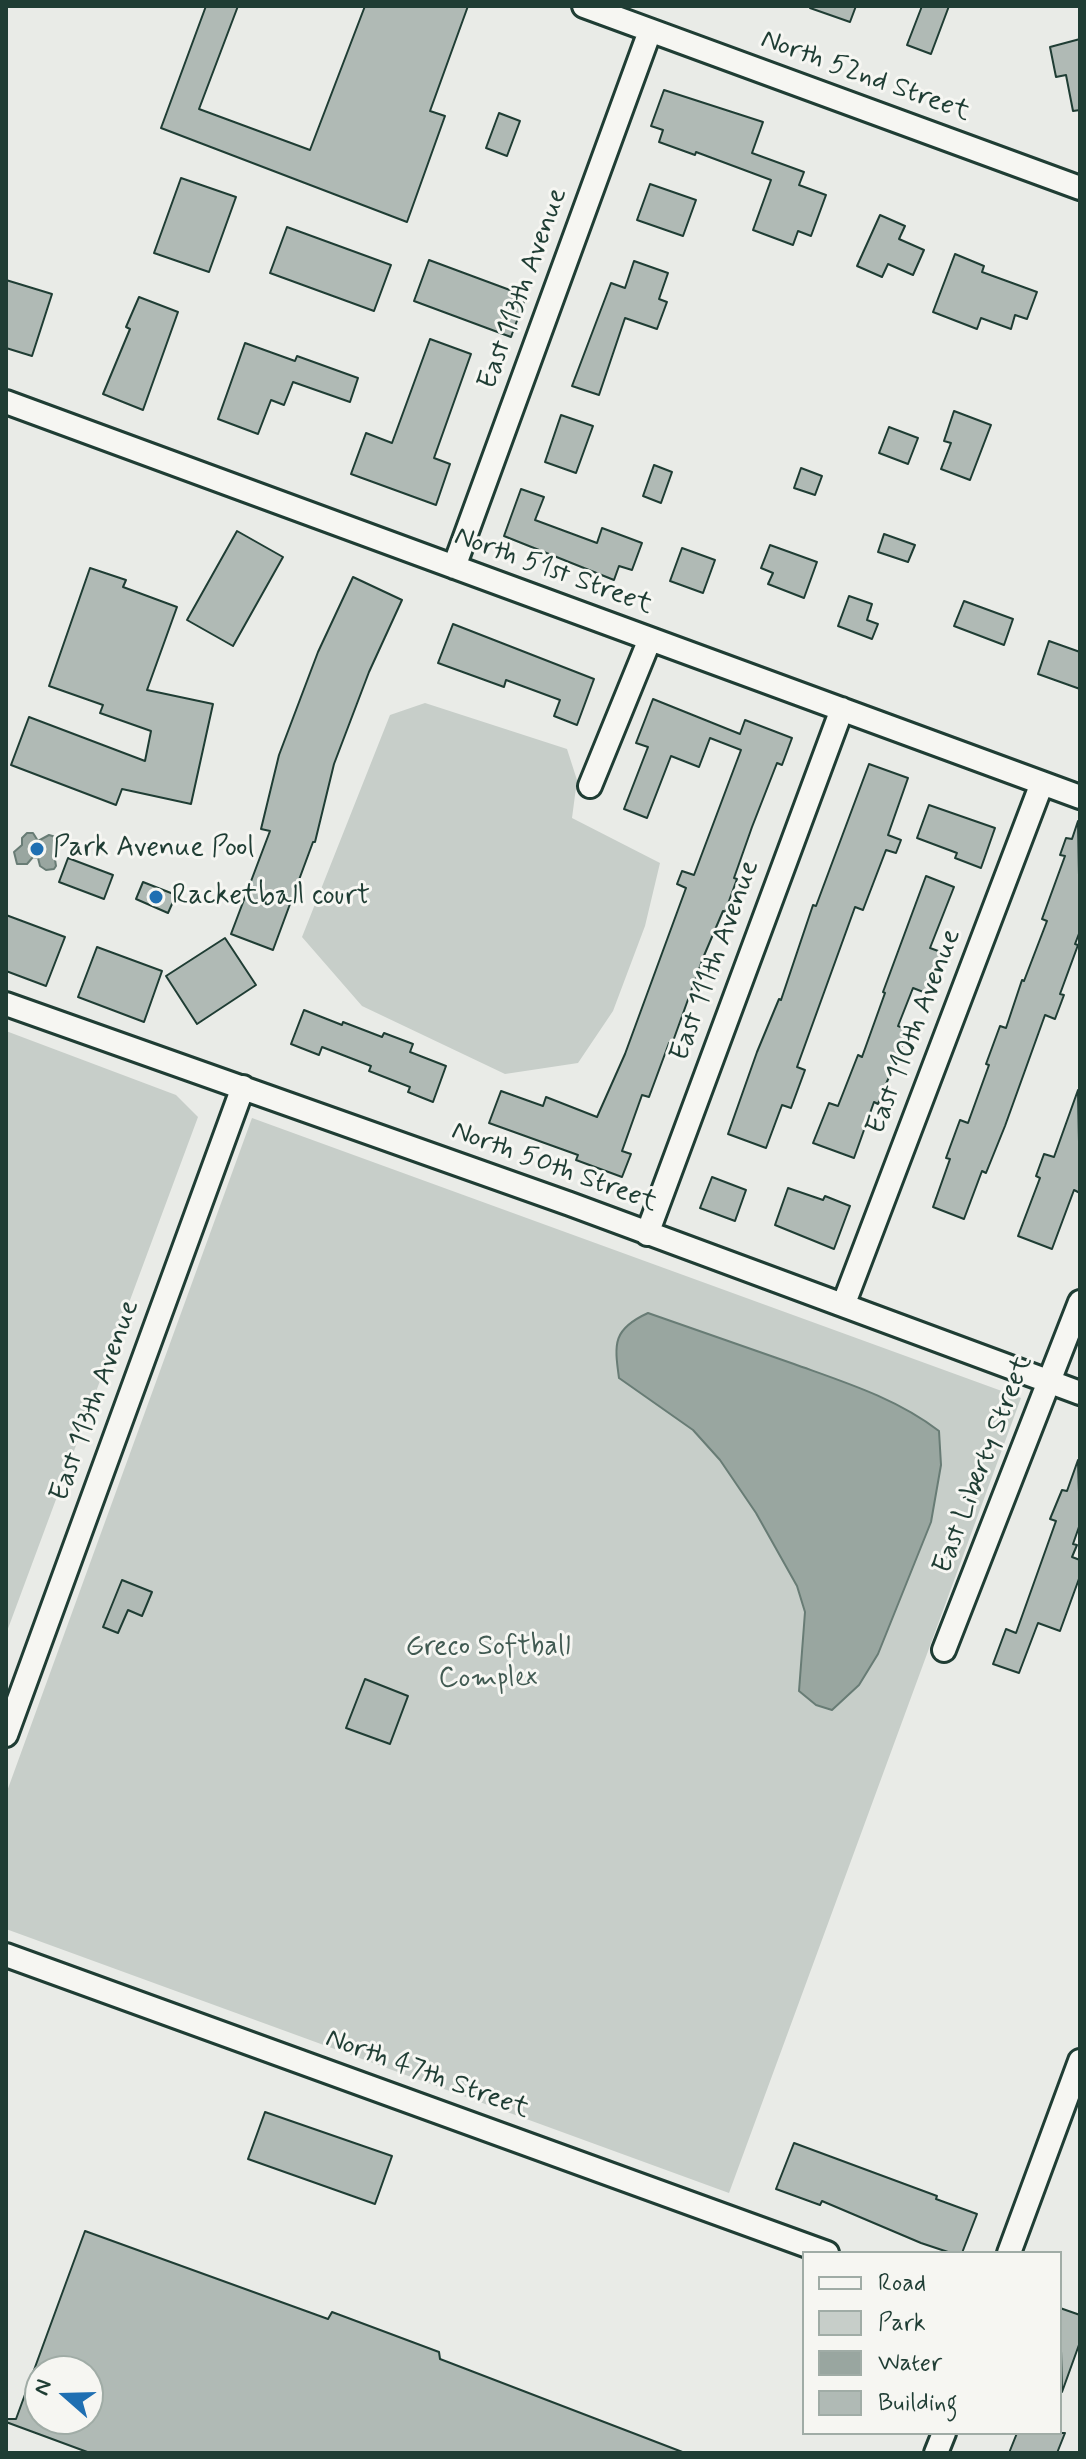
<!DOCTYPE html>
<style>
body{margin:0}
#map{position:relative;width:1086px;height:2459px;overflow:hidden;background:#e9ebe7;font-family:Mynerve,sans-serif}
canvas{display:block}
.frame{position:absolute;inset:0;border:8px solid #1f3d34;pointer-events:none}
.legend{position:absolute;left:802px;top:2251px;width:260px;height:184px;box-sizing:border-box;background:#f6f6f2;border:2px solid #a0aca6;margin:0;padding:10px 14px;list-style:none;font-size:24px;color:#1f3d34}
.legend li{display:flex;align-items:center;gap:16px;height:40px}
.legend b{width:40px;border:2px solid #a0aca6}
.north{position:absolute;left:24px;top:2355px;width:80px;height:80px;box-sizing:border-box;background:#f6f6f2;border:2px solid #a0aca6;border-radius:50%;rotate:290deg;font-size:22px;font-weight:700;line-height:32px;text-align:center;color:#1f3d34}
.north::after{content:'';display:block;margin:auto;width:28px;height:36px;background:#1f6fb2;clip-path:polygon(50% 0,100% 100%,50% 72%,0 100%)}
</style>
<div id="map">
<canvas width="1086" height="2459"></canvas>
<div class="frame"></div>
<ul class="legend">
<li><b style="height:10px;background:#f6f6f2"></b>Road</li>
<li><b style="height:22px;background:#c7cec9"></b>Park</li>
<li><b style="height:22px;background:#99a6a0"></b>Water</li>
<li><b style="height:22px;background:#b0bab5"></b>Building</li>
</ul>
<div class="north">N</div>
</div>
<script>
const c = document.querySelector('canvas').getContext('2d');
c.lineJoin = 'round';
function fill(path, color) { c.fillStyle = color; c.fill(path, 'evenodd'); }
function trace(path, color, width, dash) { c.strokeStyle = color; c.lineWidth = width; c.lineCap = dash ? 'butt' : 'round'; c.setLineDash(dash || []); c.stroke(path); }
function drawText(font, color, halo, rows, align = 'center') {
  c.font = font + ' Mynerve,sans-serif'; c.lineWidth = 6; c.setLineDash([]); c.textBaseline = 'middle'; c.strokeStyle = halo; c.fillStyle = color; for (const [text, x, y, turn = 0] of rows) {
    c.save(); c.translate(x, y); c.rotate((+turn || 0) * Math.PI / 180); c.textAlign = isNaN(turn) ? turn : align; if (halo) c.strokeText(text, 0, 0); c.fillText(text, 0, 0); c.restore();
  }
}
fill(new Path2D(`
 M425 703 567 749 577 780 572 818 660 863 645 926 613 1011 578 1063 505 1074 362 1006 302 937 390 715Z
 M6 1031 176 1095 198 1117 6 1634Z
 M252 1118 1021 1398 729 2193 6 1929V1794Z`), '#c7cec9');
const water = new Path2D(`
 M27 833H33L38 841 49 835 56 837 59 843 54 853 56 866 54 869 46 870 40 866 38 858 33 857 27 864H17L14 852 22 845V838Z
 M648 1313C697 1330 745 1347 794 1364 844 1382 896 1398 939 1431L941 1465 931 1522 878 1654 859 1685 832 1710 816 1705 799 1691 805 1612 797 1586 756 1513 720 1460 693 1430 619 1378C614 1343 613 1329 648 1313Z`);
fill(water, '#99a6a0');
trace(water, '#687c75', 2);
const building = new Path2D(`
 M206 6H238L199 109 310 150 365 6H468L430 111 445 116 407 222 161 128Z
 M810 6H856L850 22 810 8Z
 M922 6H949L931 54 907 45Z
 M1080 39V110L1073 111 1066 75 1056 77 1050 47Z
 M664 90 763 122 752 153 804 172 799 185 826 195 811 236 798 231 793 245 753 230 771 180 696 152 695 155 659 142 663 130 651 126Z
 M499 113 520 121 507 156 486 148Z
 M181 178 236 197 209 272 154 253Z
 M650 184 696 200 683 236 637 220Z
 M880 215 905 226 899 239 924 250 913 275 888 264 882 277 857 266Z
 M287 227 391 265 374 311 270 273Z
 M955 254 984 266 982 272 1037 292 1027 319 1015 315 1011 329 981 318 977 329 933 312Z
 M429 260 526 296 511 337 414 301Z
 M634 261 668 273 659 299 667 302 657 329 625 318 599 395 572 386 611 283 625 288Z
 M6 280 52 294 32 356 6 348Z
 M139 297 178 312 143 410 103 394 130 329 126 327Z
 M430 339 471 354 434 458 450 464 436 505 351 474 366 433 392 443Z
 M245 343 295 361 297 356 358 378 350 402 293 382 284 405 271 400 258 434 218 419Z
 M954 411 991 425 970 480 941 469 951 443 944 441Z
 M561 415 593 426 576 473 545 462Z
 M889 427 918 438 908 464 879 453Z
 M654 465 672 472 661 503 643 496Z
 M801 468 822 476 815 495 794 488Z
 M521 489 544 497 535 520 597 543 602 528 642 543 632 570 619 566 614 580 504 536Z
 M237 531 283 557 233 646 187 620Z
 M884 534 915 545 908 562 878 552Z
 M770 545 817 562 804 598 768 584 773 573 761 568Z
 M682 548 715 560 703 593 670 581Z
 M90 568 126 580 123 587 177 607 147 690 213 704 191 804 122 789 116 805 11 765 29 717 145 761 151 731 100 713 103 705 49 686Z
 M353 577 402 600 369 672 334 764 315 842H313L273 950 231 934 270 831 261 829 279 755 318 652Z
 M849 596 872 604 867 620 878 624 872 639 838 626Z
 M964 601 1013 619 1004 645 954 626Z
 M453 624 594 679 577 725 554 716 560 700 506 680 504 687 438 663Z
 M1049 641 1080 652V689L1038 674Z
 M653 699 740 734 745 720 792 738 782 765 777 763 752 827 734 878 737 879 725 912 723 911 703 958 672 1044 669 1043 649 1097 642 1095 622 1151 631 1154 622 1177 576 1160 578 1155 489 1123 501 1091 543 1106 546 1097 597 1117 625 1054 686 888 677 884 682 871 694 875 741 750 710 738 699 767 671 756 647 818 624 809 648 747 636 743Z
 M869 764 908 778 888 835 901 840 896 853 886 850 863 910 855 907 797 1067 805 1070 791 1108 782 1105 766 1148 728 1134 757 1052 779 999 781 1000 813 905 816 906Z
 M929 805 995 828 981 868 955 858 957 853 917 838Z
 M1078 821 1080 931 1075 944 1078 945 1060 994 1064 995 1055 1019 1045 1015 1005 1126 986 1173 982 1171 964 1219 933 1207 950 1159 946 1158 960 1120 968 1123 989 1065 986 1064 1000 1026 1006 1028 1022 980 1024 981 1047 921 1042 919 1065 856 1060 855 1066 838 1072 839Z
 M68 858 113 875 104 899 59 882Z
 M926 876 954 887 930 948 941 952 926 993 913 988 898 1026 908 1030 878 1104 874 1102 854 1158 813 1143 829 1103 838 1106 858 1055 862 1057 885 993 883 992Z
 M143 882 176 895 168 913 136 899Z
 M6 915 65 937 46 986 6 971Z
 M225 938 256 985 197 1024 166 976Z
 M97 947 162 971 144 1022 78 997Z
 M304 1010 342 1025 343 1022 382 1037 384 1033 413 1044 410 1052 446 1066 433 1102 408 1092 410 1087 369 1071 371 1066 322 1047 319 1055 291 1044Z
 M1078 1090 1080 1193 1074 1190 1052 1249 1018 1236 1040 1178 1036 1176 1044 1154 1054 1157Z
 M712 1177 746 1190 735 1221 700 1208Z
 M788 1188 823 1200 825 1196 850 1206 834 1249 775 1225Z
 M1078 1460 1080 1524 1073 1544 1077 1545 1072 1557 1080 1560V1576L1060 1631 1038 1623 1019 1673 993 1664 1006 1629 1016 1633 1056 1521 1050 1519 1062 1490 1067 1491Z
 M122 1580 152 1592 142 1616 128 1610 118 1633 103 1627Z
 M365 1679 408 1696 390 1744 346 1728Z
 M265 2112 392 2156 375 2204 248 2159Z
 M794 2143 937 2196 936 2199 977 2214 962 2253H951L921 2243 822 2201 820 2205 776 2189Z
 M85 2231 328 2319 332 2312 439 2352 440 2359 685 2453H90L6 2422V2419H16ZM40 2371H88V2419H40Z
 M1060 2308 1080 2315V2342L1062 2392Z
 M1017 2433H1065L1057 2453H1009Z`);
fill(building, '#b0bab5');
trace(building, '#1f3d34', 2);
const minor = new Path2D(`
 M584 6 1080 188
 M6 402 1080 797
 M454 567 650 31
 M590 786 650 639
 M6 1004 570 1204 1080 1393
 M647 1234 842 709
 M844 1303 1042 783
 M944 1650 1080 1302
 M6 1735 243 1087
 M6 1955 827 2253
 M1009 2253 1080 2061
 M936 2453 944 2433`);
trace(minor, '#1f3d34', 28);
trace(minor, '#f6f6f2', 22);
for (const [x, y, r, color] of [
 [37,849,8,"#1f6fb2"],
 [156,897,8,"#1f6fb2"]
]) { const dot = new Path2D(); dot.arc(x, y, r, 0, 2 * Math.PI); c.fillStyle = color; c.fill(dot); trace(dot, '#f6f6f2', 3); }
drawText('28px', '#1f3d34', '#f6f6f2', [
 ["North 52nd Street",865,77,20],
 ["East 113th Avenue",524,289,-70],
 ["North 51st Street",553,572,20],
 ["East 111th Avenue",716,961,-70],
 ["East 110th Avenue",915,1032,-69],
 ["North 50th Street",554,1168,20],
 ["East 113th Avenue",96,1401,-70],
 ["East Liberty Street",984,1465,-69],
 ["North 47th Street",427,2075,20]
]);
drawText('28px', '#1f3d34', '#f6f6f2', [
 ["Park Avenue Pool",53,849],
 ["Racketball court",172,897]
], 'left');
drawText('28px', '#415a52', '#f6f6f2', [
 ["Greco Softball",488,1648],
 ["Complex",488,1680]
]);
</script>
